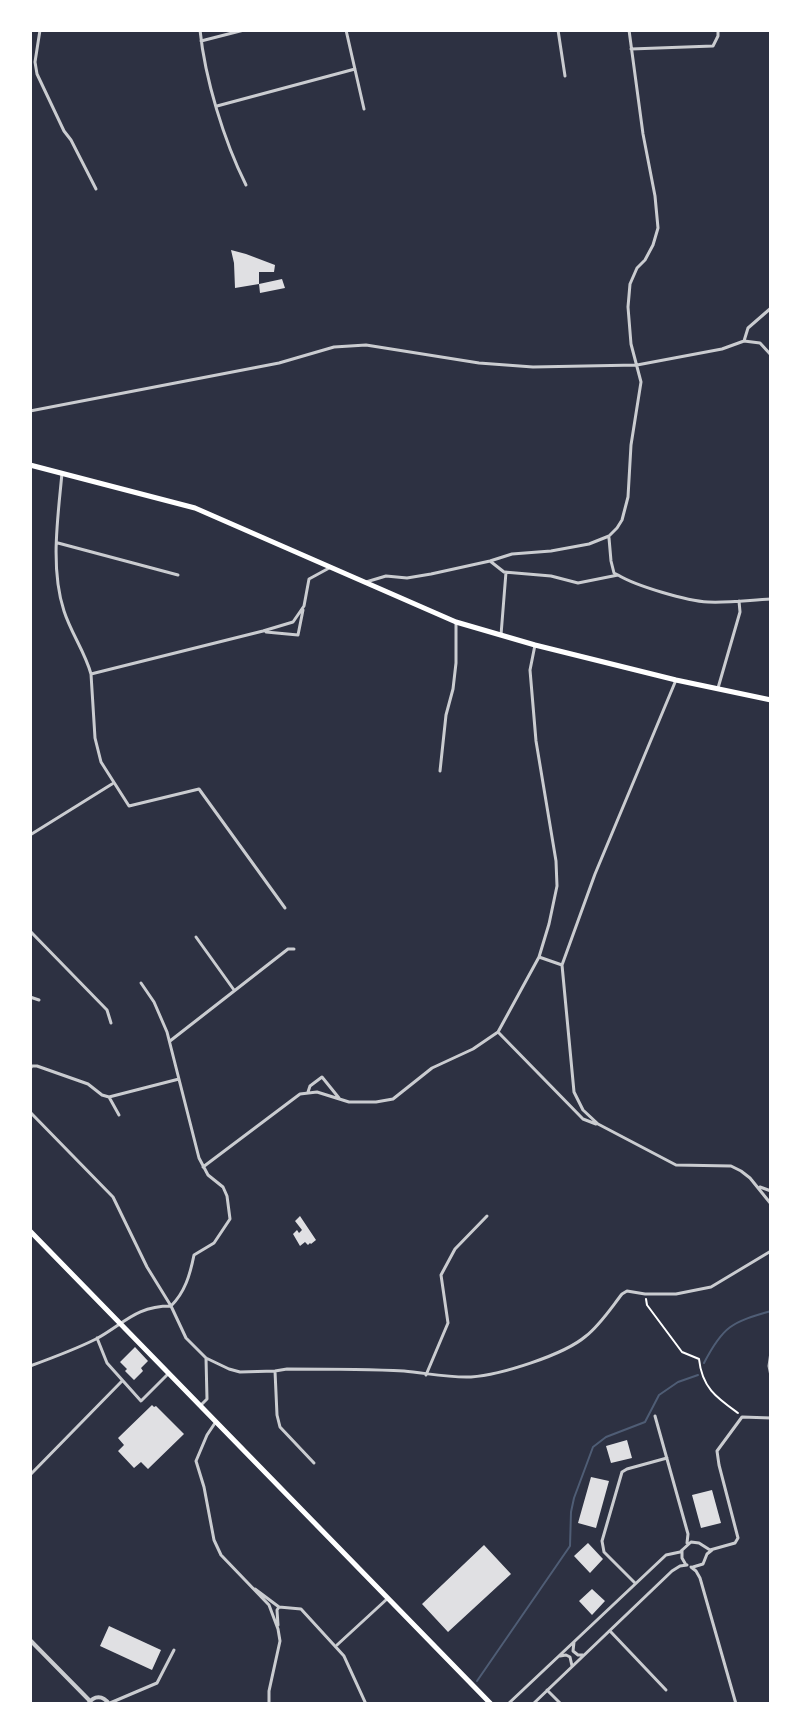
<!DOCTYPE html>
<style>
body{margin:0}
#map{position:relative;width:801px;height:1734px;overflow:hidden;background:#2d3142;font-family:"Space Grotesk",sans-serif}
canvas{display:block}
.frame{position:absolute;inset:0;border:32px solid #fff;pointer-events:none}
</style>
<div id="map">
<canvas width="801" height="1734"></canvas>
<div class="frame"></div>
</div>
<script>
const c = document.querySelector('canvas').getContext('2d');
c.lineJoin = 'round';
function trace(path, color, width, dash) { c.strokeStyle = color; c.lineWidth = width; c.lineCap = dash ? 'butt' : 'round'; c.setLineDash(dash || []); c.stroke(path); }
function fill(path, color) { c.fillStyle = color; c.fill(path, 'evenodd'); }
trace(new Path2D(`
 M704 1363C723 1326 732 1322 771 1311
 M477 1681 570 1546 571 1512 574 1498 593 1447 606 1437 645 1422 659 1395 678 1382 698 1375`), '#4f5d75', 2);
fill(new Path2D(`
 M231 250 246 254 275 265 274 272H259V284L282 279 285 288 260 293 259 284 235 288 234 263Z
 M300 1216 316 1240 311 1244 310 1243 308 1245 305 1242 300 1246 293 1234 297 1230 299 1233 302 1230 295 1221Z
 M135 1347 148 1361 141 1368 143 1371 134 1380 125 1371 127 1369 120 1362Z
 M152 1405 154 1407 156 1406 184 1434 148 1469 141 1462 134 1468 118 1451 124 1445 118 1438Z
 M627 1440 632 1458 611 1463 606 1446Z
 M591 1477 609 1481 596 1528 578 1523Z
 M712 1490 721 1523 701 1528 692 1495Z
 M588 1543 603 1559 590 1573 574 1556Z
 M484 1545 511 1574 448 1632 422 1604Z
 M592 1589 605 1601 592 1615 579 1601Z
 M109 1626 161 1650 152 1670 100 1646Z`), '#e0e0e3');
trace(new Path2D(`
 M646 1299 647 1305 682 1352 699 1359C702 1388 717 1398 738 1413`), '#fff', 2);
trace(new Path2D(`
 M40 30 35 62 37 74 64 131 71 140 96 189
 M200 30C205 79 224 141 246 185
 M346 30 364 109
 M558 30 565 76
 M201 41 244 30
 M631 49 713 46 718 36V30
 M217 106 355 69
 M744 341 748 328 771 308
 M30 411 279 363 334 347 366 345 479 363 533 367 637 365 722 349 744 341 760 343 771 355
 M62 473C58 517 50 568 64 611 71 633 85 652 91 674L95 738 101 762 129 806 199 789 285 908
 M609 538 611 561 614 573 618 575
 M58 543 178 575
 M490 561 504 572 551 576 578 583 618 575C636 586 687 601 708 602 729 603 750 600 771 599
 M366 582 386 576 407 578 431 574 490 561 512 554 551 551 589 544 609 536 617 528 622 520 628 497 631 445 641 382 631 344 628 307 630 284 637 268 645 260 653 245 658 228 655 196 643 134 629 30
 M266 632 298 635 303 610
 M501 635 506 572
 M91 674 263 631 293 622 304 606 309 579 331 567
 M676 680 595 874 562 965 574 1092 583 1110 598 1124 676 1165 731 1166 741 1171 750 1178 771 1204
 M718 688 740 612 739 601
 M440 771 446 715 453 689 456 663V622
 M30 835 112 784
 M30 931 107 1010 111 1023
 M196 937 234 990
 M539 957 562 965
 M141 983 154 1002 167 1032 199 1158 208 1175 223 1187 227 1196 230 1219 214 1243 194 1255C190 1275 185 1292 171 1306
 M30 997 39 1000
 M498 1032 583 1119 596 1124
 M170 1041 288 949H294
 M30 1069 32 1066H37L88 1084 102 1095 109 1097 179 1079
 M308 1092 310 1086 322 1077 339 1098
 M109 1097 119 1115
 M30 1112 113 1197 147 1267 171 1306 186 1338 206 1358 229 1369 240 1372 275 1371 287 1369C326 1369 365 1369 404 1371 426 1373 449 1378 471 1377 500 1375 564 1355 586 1336 600 1325 611 1308 622 1294L627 1291 645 1294H676L711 1287 771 1251
 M203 1167 300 1094 317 1092 349 1102H376L393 1099 432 1068 473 1049 498 1032 539 957 549 924 557 886 556 861 536 741 530 670 535 645
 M760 1187 771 1191
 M97 1338 107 1363 141 1401 168 1374
 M771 1352 769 1366 771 1376
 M30 1366C52 1358 74 1350 96 1339 124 1324 135 1306 171 1306
 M275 1371 277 1415 280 1427 314 1463
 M426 1375 448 1323 441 1275 455 1249 487 1216
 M200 1406 207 1399 206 1358
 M655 1416 688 1534 687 1543
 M215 1423 207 1435 196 1461 204 1487 214 1540 221 1555 269 1605 278 1629 280 1641 269 1691V1704
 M30 1475 122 1381
 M682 1550V1558L686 1565
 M691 1567 696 1571 700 1578 736 1704
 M693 1567 703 1564 707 1554 712 1550
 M635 1583 604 1552 602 1541 622 1472 627 1469 667 1458
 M255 1589 279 1607 301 1609 344 1656 366 1704
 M278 1625 277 1610 279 1607
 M610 1631 666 1690
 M574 1642 573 1651 578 1655H583
 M337 1645 387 1599
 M560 1656 566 1655 570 1657 572 1666
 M547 1690 561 1704
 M110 1703 157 1683 174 1650
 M443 1704H449
 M508 1704 666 1555 680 1552 691 1542 699 1543 710 1550 735 1543 738 1538 719 1465 717 1451 742 1417 771 1418
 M533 1704 672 1571 680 1566 687 1565`), '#caccd0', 3);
trace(new Path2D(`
 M30 1640 90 1701
 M88 1704C94 1695 103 1695 109 1704`), '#caccd0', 4);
trace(new Path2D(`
 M30 465 195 508 456 622 535 645 676 680 771 700
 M30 1231 491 1704`), '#fff', 5);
</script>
